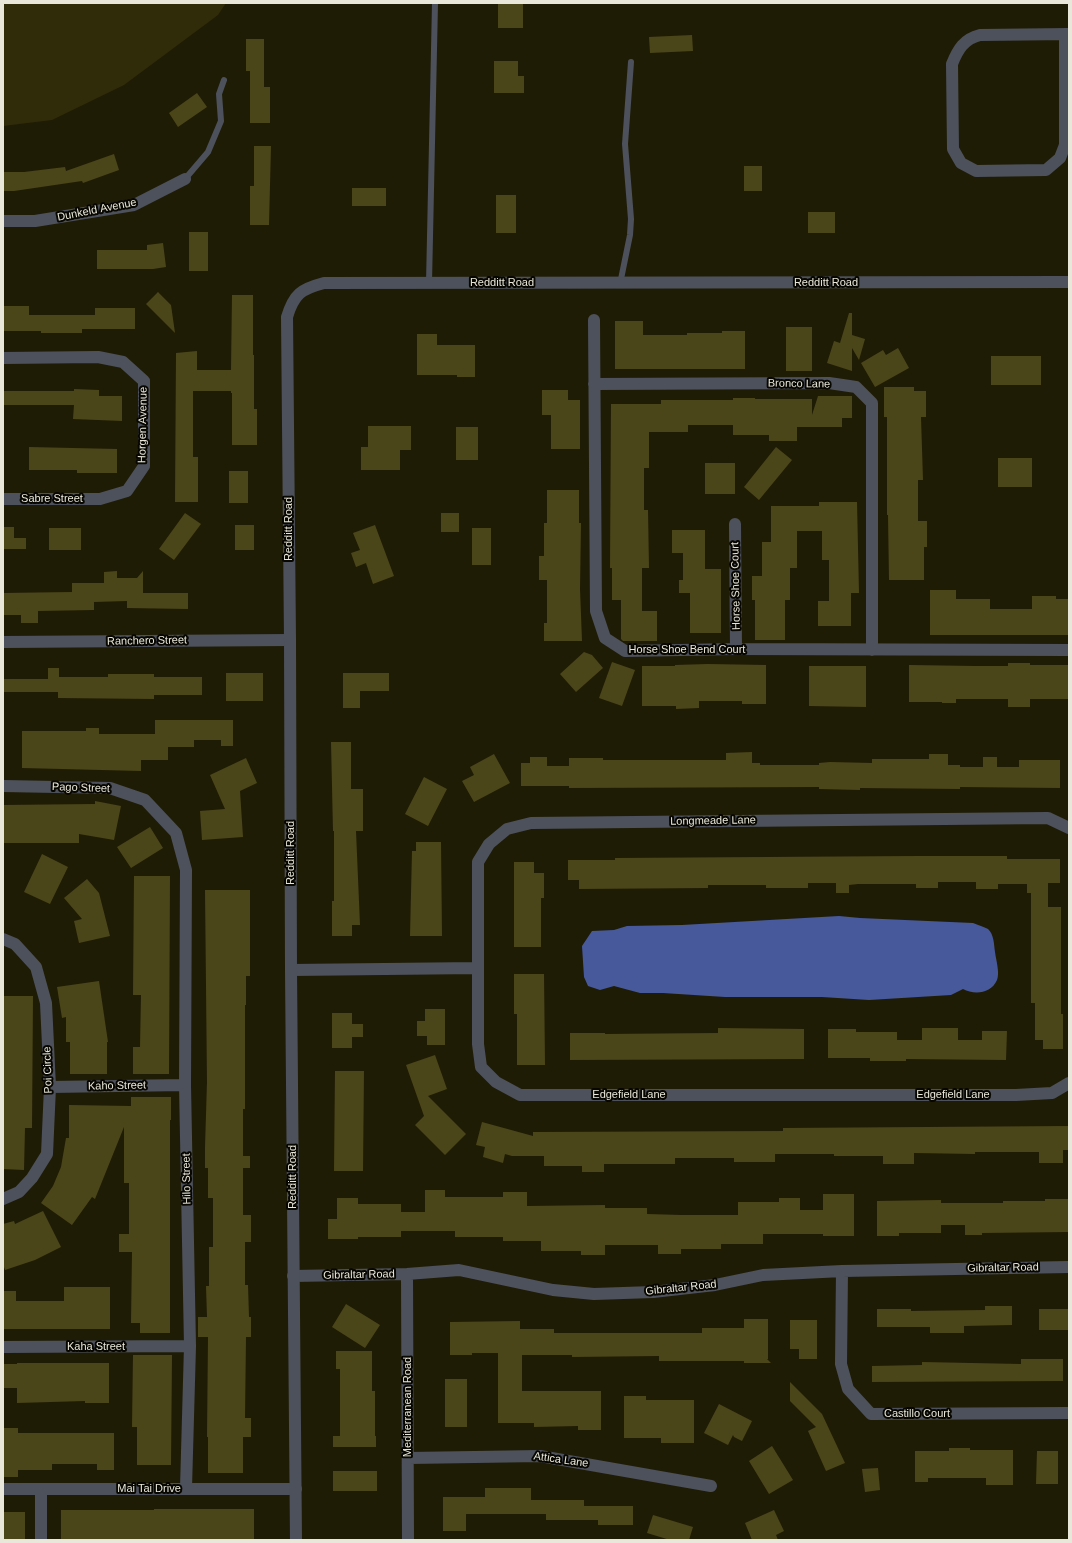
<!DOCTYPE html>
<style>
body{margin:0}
#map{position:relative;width:1072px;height:1543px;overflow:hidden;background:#1f1c05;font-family:Arial,sans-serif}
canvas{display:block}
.frame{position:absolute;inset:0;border:4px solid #e9e7d9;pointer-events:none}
</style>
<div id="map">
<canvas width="1072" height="1543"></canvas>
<div class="frame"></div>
</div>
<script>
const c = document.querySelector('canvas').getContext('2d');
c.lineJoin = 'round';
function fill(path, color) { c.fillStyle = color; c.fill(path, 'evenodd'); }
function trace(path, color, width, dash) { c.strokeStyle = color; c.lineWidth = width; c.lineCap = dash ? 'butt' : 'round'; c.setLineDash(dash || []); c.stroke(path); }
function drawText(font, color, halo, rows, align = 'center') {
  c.font = font + ' Arial,sans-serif'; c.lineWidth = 4; c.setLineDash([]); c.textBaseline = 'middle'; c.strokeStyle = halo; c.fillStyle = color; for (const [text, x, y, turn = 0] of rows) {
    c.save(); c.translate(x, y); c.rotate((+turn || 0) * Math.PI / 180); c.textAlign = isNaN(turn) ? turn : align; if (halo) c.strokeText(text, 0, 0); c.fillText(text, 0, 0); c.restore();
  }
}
fill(new Path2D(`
 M3 3H226L218 15 124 85 52 120 3 126Z`), '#302c0a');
fill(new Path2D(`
 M839 916 860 918 973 923C978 925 984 927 988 929 994 934 994 945 995 952 996 960 1000 973 997 980 991 994 974 995 963 989L951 995 869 1000 822 997H725L663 993H640L614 986 600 990 588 986 584 977 582 946 592 931 614 930 627 926 682 925Z`), '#47599a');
fill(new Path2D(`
 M498 3 523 4V28H498Z
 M692 35 693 51 650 53 649 37Z
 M246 39H264V87H270V123H250V71H246Z
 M494 61H518V76H524V93H494Z
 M197 93 207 107 178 127 169 113Z
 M254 146H271L269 225H250V186H254Z
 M114 154 119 170 83 183 82 181 14 191H3V172H24L65 167 66 171Z
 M744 166H762V191H744Z
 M352 188H386V206H352Z
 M496 195H516V233H496Z
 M808 212H835V233H808Z
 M189 232H208V271H189Z
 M163 243 166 267 153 269H97V250H147V245Z
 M158 292 171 305 175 333 146 304Z
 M232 295H253V355H254V409H257V445H232V393H231V391H193V457H198V502H175L176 353 197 351V370H231Z
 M3 306H29V315H95V308H135V329H82V333H41V331H3Z
 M849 313H852V335L865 339 859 360 852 348V371L827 363 834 341 840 343Z
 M615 321H643V335H687V333H722V331H745V369H615Z
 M786 327H812V371H786Z
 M417 334H437V345H475V377H457V375H417Z
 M898 348 909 368 875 387 861 363 883 350 886 355Z
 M991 356H1041V385H991Z
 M884 387H914V391H926V417H921L923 480H918V521H927V547H924V580H889L888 515H887V417H884Z
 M74 389 99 390V396H122V421L73 419 74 405H3V391H74Z
 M542 390H568V400H580V449H551V415H542Z
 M818 396H852V418H842V427H797V441H769V435H733V425H688V432H649V468H644V510H648L649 568H642V611H657V641H623L621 639V600H612V568H610L611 404H661V400H733V398H755V399H812V415Z
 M368 426H411V450H400V470H361V447H368Z
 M456 427H478V460H456Z
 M29 447 117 449V473H77V470H29Z
 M776 447 792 460 759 500 744 487Z
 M998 458H1032V487H998Z
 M705 463H735V494H705Z
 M229 471H248V503H229Z
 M547 490H579V523H581L580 589 582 641H544V623H547V580H539V556H544V523H547Z
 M819 502H857L859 593H851V626H818V601H829V560H822V531H797V568H790V600H785V640H755V600H752V576H762V542H771V506H819Z
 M185 513 201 524 174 560 159 549Z
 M441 513H459V532H441Z
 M235 525H254V550H235Z
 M375 525 394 576 373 584 366 563 356 567 351 553 360 550 353 533Z
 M3 527H14V538H26V549H3Z
 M49 528H81V550H49Z
 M472 528H491V565H472Z
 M672 530H705V569H721V633H690V593H679V580H683V553H672Z
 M117 571V578H137L143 571V593H188V609L127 608V601L94 602V610L38 611V623H21V615H3V593L72 592V583H104V572Z
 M930 590H956V599H990V609H1032V596H1056V599H1069V635H930Z
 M584 652 592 655 603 668 576 692 560 674Z
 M612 662 635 670 622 706 599 698Z
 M1008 663H1030V665H1069V699H1030V707H1008V699H956V703H942V702H909V665L975 666H1008Z
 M708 664 766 665V704H742V701H699V708L676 709V706H642V666H675V665Z
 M809 666H866V707L809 706Z
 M48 668H59V677H108V674H154V677H202V695H154V699L58 698V692H3V679H48Z
 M226 673H263V701H226Z
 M343 673H389V691H360V708H343Z
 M155 720H233V746H221V740H194V747H168V760H141V771L22 768V731H86V728H99V734H155Z
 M331 742H351V789H363V831H356L360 925H352V936H332V901H334V831H333Z
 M752 752V763H760V765H819V763L830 762 872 763V759H929V754H948V765H960V767H983V757H997V767H1019V760H1060V788L960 787V789L860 788V790L819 789V787L569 788V786H521V763H530V757H547V766H569V758H603V760H726V753Z
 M494 754 510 783 474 802 462 781 474 775 470 767Z
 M246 758 257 783 240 791 243 837 202 840 200 811 225 809 210 775Z
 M424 777 447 789 428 826 405 814Z
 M95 801 121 806 114 840 79 834V843H3V805L95 804Z
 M150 827 163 848 131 868 117 847Z
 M416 842H441L442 936H410L412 851H416Z
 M42 854 68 867 50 904 24 892Z
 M916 856H1007V859H1060V883H1048V907H1061V1014H1063V1049H1043V1040H1035V1003H1031V893H1027V884H998V889H976V882H938V888H916V884H858L849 885V893H836V883H808V888H766V885H708V888L579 889V880H568V860H615V858Z
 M514 862H534V873H544V898H541V947H514Z
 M134 876H170L169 1074H133V1047H140L141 995H133Z
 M87 879 99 893 110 936 79 943 74 921 82 919 64 898Z
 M205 890H250V976H246V1005H245V1109H243V1156H250V1168H243V1215H251V1242H245V1285H248L249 1317H251V1337H246L245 1418H251V1437H243V1473H208V1437H207L208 1337H198V1317H207L206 1286H209V1247H213V1198H208V1168H205V1147L207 1082Z
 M514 974H544L545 1065H517V1014H514Z
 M99 981 108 1042H107V1074H70V1042H66V1017L62 1018 57 987Z
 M3 996H33L32 1128H25L24 1170 3 1169Z
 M425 1009H445V1045H427V1036H417V1021H425Z
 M332 1013H352V1024H363V1037H352V1048H332Z
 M718 1028 804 1029V1059L570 1060V1033H605V1034L718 1033Z
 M922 1028H958V1040H982V1031H1007L1006 1060 906 1059V1061H870V1058H828V1029H856V1032H897V1040H922Z
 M435 1055 447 1089 428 1096 466 1134 445 1155 415 1125 424 1116 406 1065Z
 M335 1071H364L363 1171H334Z
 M131 1097H171V1120H170V1333H140V1323H131L132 1252H119V1234H129V1183H124V1127L95 1199 92 1197 72 1225 41 1203 53 1186 61 1167 66 1138H69V1105L131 1106Z
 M482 1122 533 1136V1132L783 1131V1128L1069 1126V1150H1063V1163H1039V1152H975V1154L914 1153V1164H883V1156H834V1154H775V1162H734V1158H675V1164H604V1172H582V1166H544V1156H512L505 1154 503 1163 483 1157 485 1147 476 1145Z
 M425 1190H445V1197H503V1192H527V1206L605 1205V1208H647V1214L681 1215H738V1202H779V1198H800V1210H823V1194H854V1236H823V1234H763V1244H721V1249H681V1254H658V1245H605V1255H581V1251H541V1241H503V1237H455V1231H401V1237H358V1239H328V1219H337V1198H358V1204H401V1212H425Z
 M1045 1199H1069V1232L982 1233V1235H965V1225H941V1233H899V1236H877V1201L941 1200V1203H1003V1201H1045Z
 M43 1211 61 1247 35 1260 5 1270 3 1264V1224L14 1221 15 1224Z
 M64 1287H110V1329H3V1291H16V1301H64Z
 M346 1304 380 1325 365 1348 332 1327Z
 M985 1306H1012V1325L964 1326V1333H930V1327H877V1309H911V1311L985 1310Z
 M1039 1309H1069V1330H1039Z
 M744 1319H768V1359H767L771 1363H744V1361H659V1356L572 1357V1355H522V1391H601V1430H578V1426L534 1427V1423H498V1353H472V1355H450V1322L520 1321V1329H554V1333H702V1328H744Z
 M790 1320H817V1359H799V1349H790Z
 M336 1351H372V1391H375V1436H376V1447H333V1436H340V1369H336Z
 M133 1355H172L171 1465H137V1427H132Z
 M1021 1359H1063V1381L872 1382V1366L922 1365V1362L1021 1364Z
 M17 1363H109V1403H85V1401L17 1403V1388H3V1364H17Z
 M445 1379H467V1427H445Z
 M790 1382 822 1414 845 1463 826 1471 808 1431 816 1427 790 1401Z
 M624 1396H646V1400H694V1443H661V1438H624Z
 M719 1404 752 1421 742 1441 734 1437 733 1435 728 1445 704 1433Z
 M3 1428H18V1433H114V1470H97V1464H52V1470H18V1477H3Z
 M772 1446 793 1480 769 1494 749 1461Z
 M949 1448H970V1450H1013V1485H986V1478H928V1482H915V1451H949Z
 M1037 1451H1058V1484H1036Z
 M878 1468 880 1490 865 1492 862 1469Z
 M333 1471H377V1491H333Z
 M485 1488H531V1500H584V1506H633V1525H598V1520H546V1514H466V1531H443V1497H485Z
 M154 1509H254V1540H61V1510H154Z
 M774 1510 784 1531 776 1535 778 1540H752L745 1523Z
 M3 1512H25V1540H3Z
 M653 1515 693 1527 689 1540H670L647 1533Z`), '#4b4619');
trace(new Path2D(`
 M185 179 208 152 221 121 219 94 224 80
 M429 283 435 3
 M620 284 630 235 631 219 625 144 631 62`), '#4d515b', 6);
trace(new Path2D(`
 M1065 34V145L1060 158 1046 170 976 171 961 163 953 149 952 64C958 49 964 39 980 35L1069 34
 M3 221H35L134 205 185 179
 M594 320 596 611 605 638 625 651 736 649 1069 650
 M3 358 98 357 123 362 144 381V466L127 491 100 499H3
 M594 384 829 383 856 387 872 403V650
 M735 524 736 649
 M3 642 290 640
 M3 786 110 788 145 800 176 833 186 870 185 1085 190 1346 186 1488
 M1069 828 1048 818 531 823 507 829 489 844 478 862V1044L481 1067 496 1082 520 1095H1016L1052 1093 1069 1083
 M3 939 15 944 36 967 46 1003 50 1087 47 1154 32 1178 19 1192 3 1199
 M291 970 478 968
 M50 1087 185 1085
 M842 1271 841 1364 848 1389 871 1414 1069 1413
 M407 1274 408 1540
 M293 1276 407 1274 459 1270 553 1290 594 1294 653 1292 715 1285 763 1275 842 1271 1069 1267
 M3 1347 190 1346
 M409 1458 540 1456 711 1486
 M3 1489H296
 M41 1489V1540`), '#4d515b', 12);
trace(new Path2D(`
 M296 1540 291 970 290 640 287 317C294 294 301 289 324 283L1069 282`), '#4d515b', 12);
drawText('11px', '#e9e7d9', '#070601', [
 ["Dunkeld Avenue",97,210,-11],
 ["Redditt Road",502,283],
 ["Redditt Road",826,283],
 ["Bronco Lane",799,384,1],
 ["Horgen Avenue",143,425,-89],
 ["Sabre Street",52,499],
 ["Redditt Road",289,529,-90],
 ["Horse Shoe Court",736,586,-91],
 ["Ranchero Street",147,641,-1],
 ["Horse Shoe Bend Court",687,650],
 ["Pago Street",81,788,2],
 ["Longmeade Lane",713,821,-1],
 ["Redditt Road",291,853,-90],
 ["Poi Circle",48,1070,-92],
 ["Kaho Street",117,1086,-1],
 ["Edgefield Lane",629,1095],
 ["Edgefield Lane",953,1095],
 ["Redditt Road",293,1177,-90],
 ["Hilo Street",187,1179,-91],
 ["Gibraltar Road",1003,1268,-1],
 ["Gibraltar Road",359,1275,-1],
 ["Gibraltar Road",681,1288,-6],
 ["Kaha Street",96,1347],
 ["Mediterranean Road",408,1407,-90],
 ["Castillo Court",917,1414],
 ["Attica Lane",561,1460,8],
 ["Mai Tai Drive",149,1489]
]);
</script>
